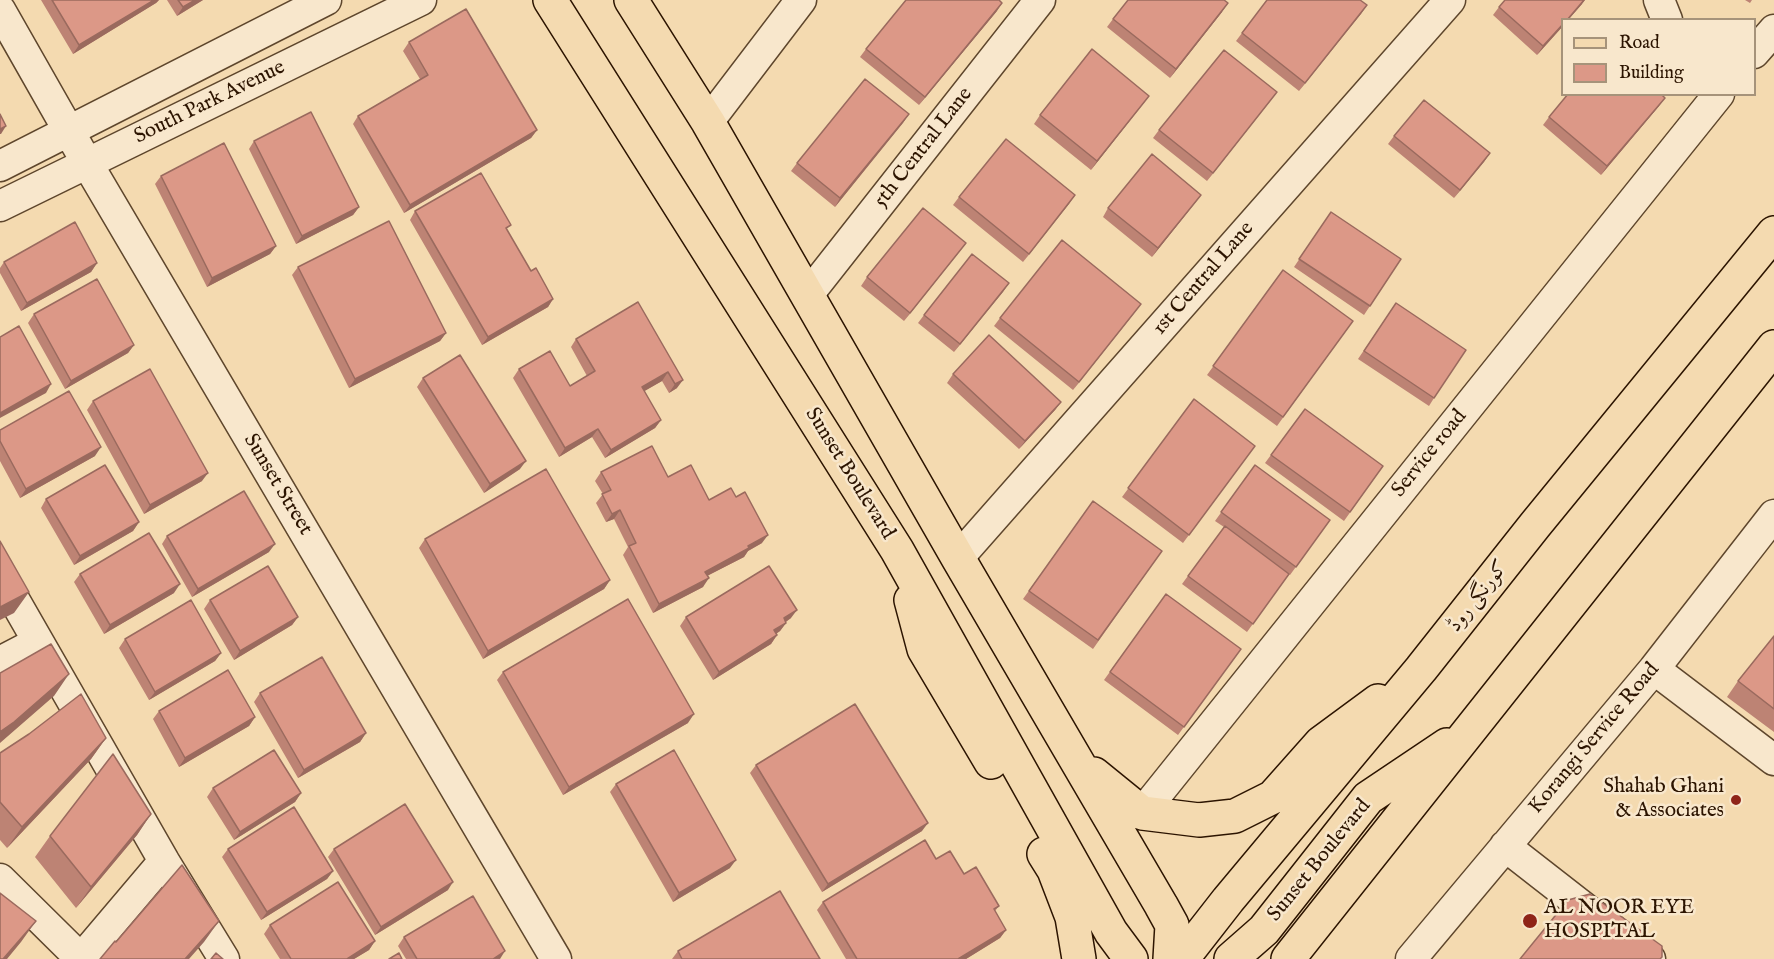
<!DOCTYPE html>
<meta charset="utf-8">
<style>
body{margin:0}
#map{position:relative;width:1774px;height:959px;overflow:hidden;background:#f4dab0;font-family:"IM FELL English",serif}
canvas{display:block}
.legend{position:absolute;left:1561px;top:18px;width:195px;height:78px;box-sizing:border-box;background:#f8e7cc;border:2px solid #a6937a;margin:0;padding:8px 10px;list-style:none;font-size:18px;color:#2c1400}
.legend li{display:flex;align-items:center;gap:12px;height:30px}
.legend b{width:30px;border:2px solid #a6937a}
</style>
<div id="map">
<canvas width="1774" height="959"></canvas>
<ul class="legend">
<li><b style="height:8px;background:#f4dab0"></b>Road</li>
<li><b style="height:16px;background:#dc9887"></b>Building</li>
</ul>
</div>
<script>
const c = document.querySelector('canvas').getContext('2d');
c.lineJoin = 'round';
function trace(path, color, width, dash) { c.strokeStyle = color; c.lineWidth = width; c.lineCap = dash ? 'butt' : 'round'; c.setLineDash(dash || []); c.stroke(path); }
function fill(path, color) { c.fillStyle = color; c.fill(path, 'evenodd'); }
function drawText(font, color, halo, rows, align = 'center') {
  c.font = font + ' "IM FELL English",Amiri,serif'; c.lineWidth = 5; c.setLineDash([]); c.textBaseline = 'middle'; c.strokeStyle = halo; c.fillStyle = color; for (const [text, x, y, turn = 0] of rows) {
    c.save(); c.translate(x, y); c.rotate((+turn || 0) * Math.PI / 180); c.textAlign = isNaN(turn) ? turn : align; if (halo) c.strokeText(text, 0, 0); c.fillText(text, 0, 0); c.restore();
  }
}
const minor = new Path2D(`
 M1659 0 1667 20
 M0 10 87 163 556 959
 M1754 53 1774 30
 M708 122 801 0
 M0 166 326 0
 M0 206 421 0
 M807 296 1040 0
 M958 558 1450 0
 M0 575 164 861 224 959
 M0 662 38 642
 M1654 669 1774 760
 M1142 813 1719 94
 M1505 846 1650 959
 M0 879 81 959
 M81 959 164 861
 M1411 959 1654 669 1774 515`);
const major = new Path2D(`
 M550 0 897 550 1111 932 1131 959
 M631 0 708 122 958 558 1161 905 1172 925 1170 959
 M911 600 924 649 991 762
 M1094 774 1142 813 1199 820 1235 816 1273 797 1321 743 1378 701
 M1044 854 1054 870 1072 917 1079 959
 M1182 959 1228 900 1421 669 1535 525 1774 233
 M1231 959 1264 930 1368 798 1447 745
 M1288 959 1774 347`);
trace(minor, '#5e462c', 33);
trace(major, '#2c1400', 36);
trace(minor, '#f8e7cc', 30);
trace(major, '#f4dab0', 33);
fill(new Path2D(`
 M41 0H159L156 3 73 54Z
 M167 0H203L177 16Z
 M1745 0H1752L1750 3Z
 M1582 4 1568 20H1563V26L1537 55 1493 15 1499 7Z
 M1367 5 1299 91 1236 41 1242 33Z
 M997 11 919 105 860 57 866 49Z
 M1222 12 1170 78 1107 27 1113 19Z
 M409 42 537 130 531 138 404 213 353 124 358 116 420 79 403 51Z
 M1277 92 1207 181 1153 138 1159 130Z
 M1149 96 1091 170 1034 124 1040 115Z
 M1659 106 1601 175 1543 125 1549 117Z
 M909 114 835 207 791 171 797 163Z
 M1394 136 1490 153 1454 198 1388 144Z
 M254 141 359 207 353 215 296 244 249 149Z
 M161 176 276 246 270 254 207 287 155 184Z
 M1075 195 1023 262 953 205 959 197Z
 M1201 195 1152 257 1103 217 1108 208Z
 M415 211 507 230 531 271 553 299 548 307 482 345 410 220Z
 M1331 212 1401 259 1364 315 1294 267Z
 M966 243 904 321 861 286 867 277Z
 M4 262 97 263 91 272 21 311 0 273V268Z
 M298 267 446 333 440 341 349 388 292 275Z
 M1283 270 1353 321 1277 426 1207 375Z
 M1009 283 954 352 918 323 924 315Z
 M638 302 677 388 669 393 662 381 644 391 661 420 655 428 605 458 592 437 559 457 513 378 519 369 570 386 587 376 571 347 576 339Z
 M1396 303 1434 398 1429 406 1358 359Z
 M1135 312 1073 390 994 326 1000 318Z
 M34 314 134 345 128 353 65 389 28 323Z
 M953 374 1061 402 1055 410 1019 449 947 383Z
 M423 378 520 469 484 493 417 387Z
 M1194 399 1249 454 1183 543 1122 497Z
 M93 401 202 481 144 514 87 410Z
 M1305 409 1383 466 1344 521 1265 463Z
 M0 430 95 456 20 498 0 461Z
 M1255 465 1330 520 1290 575 1289 574 1247 632 1182 584 1224 527 1215 521Z
 M601 472 668 477 709 500 762 543 748 551 744 557 707 576 703 587 653 613 623 555 628 547 614 519 606 522 596 503 603 494 595 481Z
 M46 499 139 522 133 531 74 565 41 508Z
 M1093 501 1162 551 1093 649 1023 599Z
 M167 536 269 552 192 597 162 544Z
 M425 539 610 580 604 589 483 659 419 548Z
 M80 574 174 593 104 634 74 582Z
 M1166 594 1241 649 1178 735 1104 680Z
 M210 600 298 617 292 625 234 660 204 609Z
 M686 617 791 618 786 622V623L780 631 776 634 777 635 771 644 713 680 680 626Z
 M1774 636V732L1727 697 1738 681Z
 M125 639 221 653 215 661 149 700 119 648Z
 M503 672 688 723 563 795 497 680Z
 M260 693 366 733 360 742 298 778 254 702Z
 M159 711 255 717 249 726 179 767 153 719Z
 M106 738 91 759 7 848 0 840V753Z
 M756 765 922 831 822 892 750 773Z
 M616 784 730 868 673 902 610 792Z
 M213 788 301 793 295 802 234 840 207 797Z
 M151 814 137 835 76 908 35 857 50 836Z
 M228 849 333 871 327 879 261 920 222 857Z
 M334 849 448 890 375 935 328 857Z
 M936 859 964 874 999 906 995 911 1006 930 1000 938 966 959H846L817 910 823 902Z
 M270 925 375 941 369 950 354 959H280L264 934Z
 M404 937 500 959H406L398 946Z
 M678 951 820 959H672Z`), '#bd8374');
fill(new Path2D(`
 M154 0H159L156 3 73 54 79 45Z
 M195 0H203L177 16 183 7Z
 M1584 0H1585L1582 4 1568 20H1567Z
 M1002 3 997 11 919 105 925 97Z
 M1228 3 1222 12 1170 78 1176 69Z
 M1367 5 1361 14 1299 91 1305 83Z
 M1563 24V26L1537 55 1543 46Z
 M1277 92 1271 100 1207 181 1213 173Z
 M1149 96 1143 104 1091 170 1097 161Z
 M1665 98 1659 106 1601 175 1607 166Z
 M909 114 903 123 835 207 840 198Z
 M6 126 1 134H0V129Z
 M537 130 531 138 404 213 410 205Z
 M1490 153 1484 162 1454 198 1460 190Z
 M1075 195 1069 204 1023 262 1029 254Z
 M1201 195 1195 203 1152 257 1158 248Z
 M359 207 353 215 296 244 302 236Z
 M966 243 960 251 904 321 910 313Z
 M276 246 270 254 207 287 212 278Z
 M97 263 91 272 21 311 27 303Z
 M1009 283 1003 292 954 352 960 344Z
 M553 299 548 307 482 345 488 337Z
 M1141 304 1135 312 1073 390 1079 382Z
 M446 333 440 341 349 388 355 379Z
 M134 345 128 353 65 389 71 381Z
 M668 372 662 381 636 396 642 387Z
 M683 380 677 388 669 393 675 384Z
 M51 384 46 393 0 418V413Z
 M1061 402 1055 410 1019 449 1025 441Z
 M661 420 655 428 605 458 611 450Z
 M598 429 592 437 559 457 565 448Z
 M101 447 95 456 20 498 26 489Z
 M526 461 520 469 484 493 490 484Z
 M208 473 202 481 144 514 150 505Z
 M620 510 614 519 606 522 612 514Z
 M139 522 133 531 74 565 80 556Z
 M768 535 762 543 748 551 744 557 699 580 705 572 748 546Z
 M275 544 269 552 192 597 198 589Z
 M709 578 703 587 653 613 659 604Z
 M610 580 604 589 483 659 488 651Z
 M180 584 174 593 104 634 110 625Z
 M29 592 14 613 0 620V607Z
 M797 610 791 618 778 627 784 618Z
 M298 617 292 625 234 660 240 651Z
 M786 623 780 631 768 639 774 630Z
 M777 635 771 644 713 680 719 672Z
 M221 653 215 661 149 700 155 692Z
 M69 674 54 696 0 743V732Z
 M694 714 688 723 563 795 569 787Z
 M255 717 249 726 179 767 185 758Z
 M366 733 360 742 298 778 304 770Z
 M106 738 91 759 7 848 22 827Z
 M301 793 295 802 234 840 240 832Z
 M151 814 137 835 76 908 91 887Z
 M928 823 922 831 822 892 828 884Z
 M736 860 730 868 673 902 679 893Z
 M333 871 327 879 261 920 267 912Z
 M453 882 448 890 375 935 381 927Z
 M36 921 21 942 7 959H3Z
 M219 921 204 942 189 959H185Z
 M1006 930 1000 938 966 959H958Z
 M375 941 369 950 354 959H347Z
 M505 951 500 959H493Z`), '#9a6a5e');
const building = new Path2D(`
 M52 0H154L79 45Z
 M178 0H195L183 7Z
 M906 0H999L1002 3 925 97 866 49Z
 M1128 0H1224L1228 3 1176 69 1113 19Z
 M1267 0H1360L1367 5 1305 83 1242 33Z
 M1505 0H1584L1567 20H1563V24L1543 46 1499 7Z
 M466 9 537 130 410 205 358 116 428 75 409 42Z
 M1092 49 1149 96 1097 161 1040 115Z
 M1224 50 1277 92 1213 173 1159 130Z
 M865 79 909 114 840 198 797 163Z
 M1568 94H1661L1665 98 1607 166 1549 117Z
 M1424 100 1490 153 1460 190 1394 136Z
 M311 112 359 207 302 236 254 141Z
 M0 114 6 126 0 129Z
 M1006 139 1075 195 1029 254 959 197Z
 M224 143 276 246 212 278 161 176Z
 M1152 154 1201 195 1158 248 1108 208Z
 M481 173 511 225 506 228 531 271 536 268 553 299 488 337 415 211Z
 M923 208 966 243 910 313 867 277Z
 M1331 212 1401 259 1370 306 1299 259Z
 M389 221 446 333 355 379 298 267Z
 M75 222 97 263 27 303 4 262Z
 M1062 240 1141 304 1079 382 1000 318Z
 M972 254 1009 283 960 344 924 315Z
 M1283 270 1353 321 1283 417 1213 366Z
 M97 279 134 345 71 381 34 314Z
 M638 302 683 380 675 384 668 372 642 387 661 420 611 450 598 429 565 448 519 369 550 351 570 386 595 371 576 339Z
 M1396 303 1466 350 1434 398 1364 351Z
 M19 326 51 384 0 413V337Z
 M989 335 1061 402 1025 441 953 374Z
 M460 355 526 461 490 484 423 378Z
 M150 369 208 473 150 505 93 401Z
 M69 391 101 447 26 489 0 441V430Z
 M1194 399 1255 446 1189 535 1128 488Z
 M1305 409 1383 466 1350 512 1271 455Z
 M652 446 668 477 691 465 709 500 731 488 736 497 745 492 768 535 748 546 749 548 705 572 709 578 659 604 629 546 636 543 620 510 612 514 602 494 611 490 601 472Z
 M105 465 139 522 80 556 46 499Z
 M1255 465 1330 520 1296 567 1221 512Z
 M546 469 610 580 488 651 425 539Z
 M244 491 275 544 198 589 167 536Z
 M1093 501 1162 551 1098 640 1029 591Z
 M1225 526 1289 574 1253 624 1188 576Z
 M149 533 180 584 110 625 80 574Z
 M0 541 29 592 0 607Z
 M268 566 298 617 240 651 210 600Z
 M769 566 797 610 784 618 786 623 774 630 777 635 719 672 686 617Z
 M1166 594 1241 649 1184 727 1110 672Z
 M628 599 694 714 569 787 503 672Z
 M191 600 221 653 155 692 125 639Z
 M1774 636V709L1738 681Z
 M51 644 69 674 14 722 0 732V673Z
 M322 657 366 733 304 770 260 693Z
 M228 670 255 717 185 758 159 711Z
 M81 694 106 738 22 827 0 802V753L29 734Z
 M855 704 928 823 828 884 756 765Z
 M274 750 301 793 240 832 213 788Z
 M674 750 736 860 679 893 616 784Z
 M113 754 151 814 91 887 50 836Z
 M405 804 453 882 381 927 334 849Z
 M294 807 333 871 267 912 228 849Z
 M925 840 936 859 950 851 964 874 976 867 999 906 994 909 1006 930 958 959H857L823 902Z
 M182 865 219 921 185 959H100L115 941 116 942Z
 M338 882 375 941 347 959H291L270 925Z
 M780 891 820 959H682L678 951Z
 M0 893 36 921 3 959H0Z
 M1590 894 1662 946V957L1660 959H1520L1568 900Z
 M473 896 505 951 493 959H417L404 937Z
 M216 953 223 959H211Z
 M399 953 402 959H389Z`);
fill(building, '#dc9887');
trace(building, '#9a6a5e', 1.5);
for (const [x, y, r, color] of [
 [1736,800,6,"#8f2418"],
 [1530,921,8,"#8f2418"]
]) { const dot = new Path2D(); dot.arc(x, y, r, 0, 2 * Math.PI); c.fillStyle = color; c.fill(dot); trace(dot, '#f8e7cc', 2); }
drawText('21px', '#2c1400', '#f8e7cc', [
 ["South Park Avenue",210,103,-26],
 ["5th Central Lane",924,148,-52],
 ["1st Central Lane",1204,279,-49],
 ["Service road",1430,454,-51],
 ["Sunset Boulevard",849,474,58],
 ["Sunset Street",277,485,59],
 ["کورنگی روڈ",1479,597,-52],
 ["Korangi Service Road",1595,739,-50],
 ["Sunset Boulevard",1320,861,-51]
]);
drawText('21px', '#2c1400', '#f8e7cc', [
 ["Shahab Ghani",1724,788],
 ["& Associates",1724,812],
 ["AL NOOR EYE",1544,909,"left"],
 ["HOSPITAL",1544,933,"left"]
], 'right');
</script>
